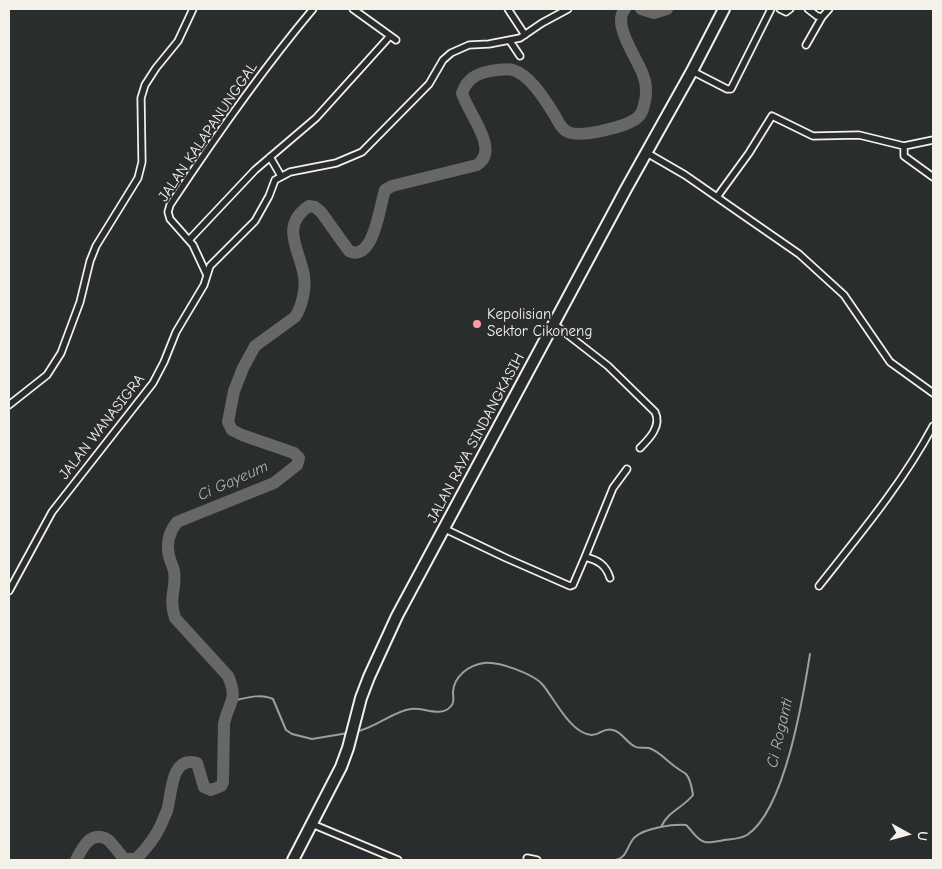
<!DOCTYPE html>
<style>
body{margin:0}
#map{position:relative;width:942px;height:869px;overflow:hidden;background:#2a2d2e;font-family:"Comic Neue",sans-serif}
canvas{display:block}
.frame{position:absolute;inset:0;border:10px solid #f4f1e8;pointer-events:none}
.north{position:absolute;left:882px;top:809px;width:50px;height:50px;-webkit-text-stroke:4px #2a2d2e;paint-order:stroke;rotate:97deg;font-size:14px;font-weight:700;line-height:20px;text-align:center;color:#f4f1e8}
.north::after{content:'';display:block;margin:auto;width:18px;height:22px;background:#f4f1e8;clip-path:polygon(50% 0,100% 100%,50% 72%,0 100%)}
</style>
<div id="map">
<canvas width="942" height="869"></canvas>
<div class="frame"></div>
<div class="north">U</div>
</div>
<script>
const c = document.querySelector('canvas').getContext('2d');
c.lineJoin = 'round';
function trace(path, color, width, dash) { c.strokeStyle = color; c.lineWidth = width; c.lineCap = dash ? 'butt' : 'round'; c.setLineDash(dash || []); c.stroke(path); }
function drawText(font, color, halo, rows, align = 'center') {
  c.font = font + ' "Comic Neue",sans-serif'; c.lineWidth = 4; c.setLineDash([]); c.textBaseline = 'middle'; c.strokeStyle = halo; c.fillStyle = color; for (const [text, x, y, turn = 0] of rows) {
    c.save(); c.translate(x, y); c.rotate((+turn || 0) * Math.PI / 180); c.textAlign = isNaN(turn) ? turn : align; if (halo) c.strokeText(text, 0, 0); c.fillText(text, 0, 0); c.restore();
  }
}
trace(new Path2D(`
 M232 701C245 698 261 693 273 699L286 730 292 734 312 739 348 733
 M355 732C376 728 393 711 411 709 423 707 442 718 451 706 455 702 453 697 453 692 454 676 469 665 484 663 498 661 534 674 543 685 554 699 566 723 582 732 598 741 601 726 613 730 622 732 626 742 634 746 638 749 644 747 649 748 659 751 668 762 677 768 679 770 684 772 686 774 691 780 692 788 693 795 683 808 669 810 661 827
 M615 860C628 858 627 844 635 837 645 828 673 824 686 825 692 830 696 840 705 842 711 843 719 841 724 840 731 839 741 839 747 835 785 810 803 698 810 654`), '#9f9f9a', 2);
trace(new Path2D(`
 M641 9 654 13 667 9
 M76 860C82 849 89 832 105 838 108 840 109 840 111 843 116 848 119 853 124 859H136C146 849 155 838 161 825 163 820 165 815 167 811 172 795 170 755 197 763L204 787 211 790 221 786 223 782 224 724C228 702 239 701 228 676L175 618C168 597 177 588 174 571 173 566 170 561 169 556 166 543 169 532 177 522L274 483 297 465 299 458 294 453 242 435 232 430 228 422 234 391 243 368 255 346 295 317C302 307 306 288 304 276 300 250 279 226 309 206L315 207 321 212 349 251C374 263 380 204 385 190L392 186 477 165C501 150 467 112 462 93 467 79 476 74 490 71 496 70 507 68 513 70 530 75 545 100 554 114 558 121 561 129 568 132 580 138 626 127 637 118 641 115 643 110 644 105 647 95 647 85 643 75 638 59 611 24 625 9`), '#676866', 12);
const street = new Path2D(`
 M353 9 396 40
 M508 9 525 35
 M780 9 786 12 790 9
 M808 9 817 16 822 17 829 9
 M510 41 520 56
 M806 45 822 17
 M692 71 727 89H731L771 9
 M904 146V156L933 177
 M647 153 685 175 799 254 844 295 890 362 933 393
 M270 157 281 176
 M717 197 749 153 772 116 813 136 859 135 904 146 933 140
 M189 240 255 170 316 118 390 36
 M206 273 193 245 170 219 168 212 170 205C215 137 261 71 313 9
 M554 324 608 366 655 412C662 426 649 439 640 448
 M9 405 47 375 61 353 80 302 90 261 96 246 138 178 142 162 141 98 145 85 156 68 178 41 193 9
 M445 529 506 558 570 586 573 585 585 557C598 560 606 565 610 578
 M585 557 613 488 627 469
 M819 586C860 534 902 484 933 426
 M9 591 52 512 153 383 164 362 176 332 204 285 210 266 255 221 269 196 275 180 290 172 336 163 362 152 429 84 443 60 451 53 469 45 489 44 520 38 542 23 568 9
 M312 824 398 860
 M527 858 537 860`);
const highway = new Path2D(`
 M293 860 341 767 348 748 361 698 369 677 397 616 626 189 692 71 724 9`);
trace(street, '#f4f1e8', 9);
trace(highway, '#f4f1e8', 14);
trace(street, '#2a2d2e', 5.5);
trace(highway, '#2a2d2e', 10);
for (const [x, y, r, color] of [
 [477,324,5,"#ff9aa2"]
]) { const dot = new Path2D(); dot.arc(x, y, r, 0, 2 * Math.PI); c.fillStyle = color; c.fill(dot); trace(dot, '#2a2d2e', 2); }
drawText('15px', '#f4f1e8', '#2a2d2e', [
 ["JALAN KALAPANUNGGAL",208,132,-56],
 ["JALAN WANASIGRA",102,427,-52],
 ["JALAN RAYA SINDANGKASIH",476,438,-62]
]);
drawText('15px', '#f4f1e8', '#2a2d2e', [
 ["Kepolisian",487,315],
 ["Sektor Cikoneng",487,332]
], 'left');
drawText('italic 16px', '#b5b3ae', '#2a2d2e', [
 ["Ci Gayeum",233,481,-24],
 ["Ci Roganti",780,733,-77]
]);
</script>
